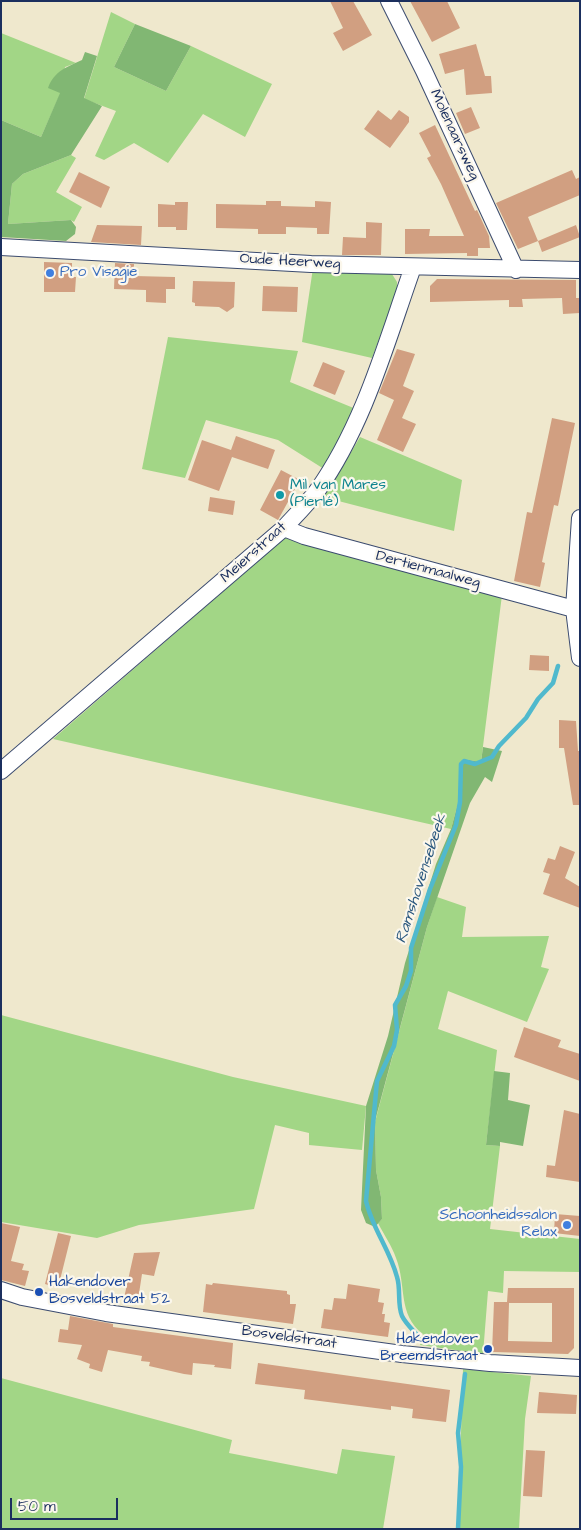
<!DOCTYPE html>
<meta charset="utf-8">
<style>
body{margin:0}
#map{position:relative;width:581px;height:1530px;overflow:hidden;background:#efe8cd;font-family:"Architects Daughter",sans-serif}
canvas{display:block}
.frame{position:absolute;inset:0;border:2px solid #1b2f5e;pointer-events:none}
.scale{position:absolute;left:10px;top:1498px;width:108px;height:22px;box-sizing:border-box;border:2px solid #1b2f5e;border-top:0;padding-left:6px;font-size:15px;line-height:18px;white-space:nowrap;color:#1b2f5e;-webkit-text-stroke:4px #fbf7ec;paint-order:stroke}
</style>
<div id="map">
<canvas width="581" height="1530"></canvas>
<div class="frame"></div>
<div class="scale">50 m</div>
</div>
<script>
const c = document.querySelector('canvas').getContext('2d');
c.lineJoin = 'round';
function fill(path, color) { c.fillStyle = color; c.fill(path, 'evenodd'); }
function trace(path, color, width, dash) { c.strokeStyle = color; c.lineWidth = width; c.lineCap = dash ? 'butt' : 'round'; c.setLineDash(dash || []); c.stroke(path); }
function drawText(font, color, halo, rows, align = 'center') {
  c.font = font + ' "Architects Daughter",sans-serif'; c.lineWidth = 4.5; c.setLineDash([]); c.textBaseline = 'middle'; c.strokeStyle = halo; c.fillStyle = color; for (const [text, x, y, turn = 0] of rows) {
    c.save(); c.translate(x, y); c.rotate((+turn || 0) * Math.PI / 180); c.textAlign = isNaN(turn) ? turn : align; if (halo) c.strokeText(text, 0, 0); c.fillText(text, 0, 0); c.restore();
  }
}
fill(new Path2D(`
 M111 12 135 24 114 67 166 91 191 46 272 84 245 137 203 114 168 163 134 143 104 160 95 156 116 111 84 99Z
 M1 33 76 63 65 67 61 92 41 137 1 120Z
 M71 155 76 158 56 192 82 207 74 222 71 220 8 224 12 184 23 174Z
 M313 268 392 274 397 282V291L372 358 302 342Z
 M168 337 298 351 290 382 356 409 324 469 278 440 206 420 185 478 142 469Z
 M360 437 462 480 454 531 323 497 331 486Z
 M287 536 502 595 481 762 463 759 458 803 451 829 53 739Z
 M437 897 466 907 462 937 549 936 541 967 549 969 527 1022 448 991 438 1029 497 1050 486 1145 500 1146 490 1229 580 1239V1272L504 1271 503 1293 488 1291 483 1354 420 1345 423 1334C397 1314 407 1286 396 1258 392 1246 384 1235 378 1223L382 1219 381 1197 376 1170 375 1122 427 927Z
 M1 1015 233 1077 366 1106 362 1150 309 1145V1133L275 1125 254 1209 139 1225 97 1238 1 1222Z
 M463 1369 531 1376 525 1419 519 1529H458Z
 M1 1378 232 1440 229 1453 337 1474 342 1449 395 1456 383 1529H1Z`), '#a2d686');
fill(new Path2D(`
 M135 24 191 46 166 91 114 67Z
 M85 52 97 56 84 98 102 106 71 155 23 174 12 184 8 224 71 220 76 227 75 234 66 241 1 237V120L41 137 60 93 48 88C54 71 67 67 82 60Z
 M483 747 502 751 492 782 485 777 470 803 427 927 375 1121 376 1170 381 1197 382 1219 375 1227 366 1223 361 1210 366 1106 388 1036 405 963 436 864 451 829 458 803 463 759 481 762Z
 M494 1071 510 1073 508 1100 530 1105 523 1146 500 1142V1146L486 1145Z`), '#81b773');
trace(new Path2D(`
 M419 1337C413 1330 406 1324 402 1316 397 1304 401 1289 397 1277 390 1250 372 1228 366 1201L377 1081 394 1046 397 1030 395 1005 406 986 411 971V948L430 889 456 825 460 802 461 764 464 761 475 764 492 757 499 746 526 718 538 699 553 683 558 666
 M458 1529 461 1467 458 1433 465 1374`), '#50b9cd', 4.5);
fill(new Path2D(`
 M330 1H353L372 35 343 51 333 33 343 28Z
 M410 1H447L460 28 432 42Z
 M476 44 485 76H491L492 93 466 95 464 69 445 74 439 54Z
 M471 107 480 128 465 134 456 113Z
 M378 110 391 120 399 110 409 117V122L390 148 364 129Z
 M435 125 475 211 477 210 489 236 490 248H478V256H467V253L405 254V229H430L429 236H464L441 184 427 158 431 156 419 133Z
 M572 170 576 179 580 177V195L528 217 538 241 518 249 496 203Z
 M79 172 110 187 101 208 69 192Z
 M266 201H281V206L315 207V201L331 202 329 234H317V228L286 227V234H258V229L216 228V204L266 205Z
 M175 202H188L187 230H176V227H158V204L175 205Z
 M366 222 382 223 381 255H342L343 237 366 238Z
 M97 225 142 226 141 245 91 242Z
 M576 225 580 237 542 252 538 241Z
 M44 262 72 263V277H76L75 292H44Z
 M115 263 134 264V276L175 277V289H166V303L146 302V290L114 289Z
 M437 279 576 280V298H580V313L563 314 562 298 522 299 523 307H509V300L430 302V286Z
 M193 281 235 282 234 307 227 312 219 307 195 306V303L192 302Z
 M263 286 298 287 297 312 262 311Z
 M397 349 415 354 403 386 414 391 402 418 416 424 403 452 377 440 394 400 379 393Z
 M323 362 345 371 335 395 313 386Z
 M552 418 575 423 558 506 554 505 542 562 545 563 540 587 514 581 527 512 532 513Z
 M236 436 275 450 268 469 232 457 219 491 188 480 202 440 231 450Z
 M281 470 300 480 278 520 260 510Z
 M210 497 235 501 233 515 208 511Z
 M530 655 549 656V671L529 670Z
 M559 720 576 721 578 751H580V805H573L564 748H559Z
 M560 846 575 852 565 878 580 887V908L543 894 550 874 543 872 548 858 555 860Z
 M524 1027 561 1040 558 1047 580 1054V1081L514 1057Z
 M564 1110 580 1114V1182L546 1177 547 1165 555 1166Z
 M555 1214 580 1216V1236L554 1233Z
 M1 1223 20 1227 11 1261 24 1264 22 1270 29 1271 25 1286 1 1280Z
 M58 1233 71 1236 58 1288 45 1284Z
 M160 1252 154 1276 142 1274 138 1300 124 1298 134 1253Z
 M213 1283 287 1291V1294L290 1295V1304H296L293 1324 203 1312 206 1284 212 1285Z
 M348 1284 380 1289 378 1302 384 1303 382 1314H385L384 1322 390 1323 388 1337 321 1328 324 1309 332 1310 334 1298 346 1299Z
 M508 1288H574V1348L568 1354 492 1352 494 1302H507ZM509 1303H552V1342L508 1341Z
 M70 1316 113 1324V1327L233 1343 231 1369 214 1367 215 1365 193 1363 192 1375 184 1374 149 1366 150 1362 141 1361 142 1356 108 1350 102 1372 89 1368 90 1364 77 1359 82 1345 58 1342 60 1329 68 1330Z
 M258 1363 450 1390 446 1422 412 1418 413 1409 391 1406V1410L304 1399 305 1390 255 1384Z
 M539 1392 577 1395 576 1414 537 1413Z
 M526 1450 545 1451 542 1497 523 1496Z`), '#d19f81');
const minor = new Path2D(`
 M389 1 424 71 516 270
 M1 247 311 264 580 270
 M580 518 574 609 580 658
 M284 528 304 536 574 609
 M1 771 284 528C295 516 307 504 317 491 364 425 386 343 413 267
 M1 1290 22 1297 106 1313 402 1354 490 1363 580 1368`);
trace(minor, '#3b4b6f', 18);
trace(minor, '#fff', 16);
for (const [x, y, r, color] of [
 [50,273,5,"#3f7fe0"],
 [280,495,5,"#0f9aa8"],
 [567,1225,5,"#3f7fe0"],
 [39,1292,5,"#1a4fb4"],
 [488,1349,5,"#1a4fb4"]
]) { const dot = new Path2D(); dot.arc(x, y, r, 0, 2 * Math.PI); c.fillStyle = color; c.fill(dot); trace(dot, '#fbf7ec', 2); }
drawText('15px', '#1b2f5e', '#fbf7ec', [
 ["Molenaarsweg",454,135,65],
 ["Oude Heerweg",290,262,3],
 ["Meierstraat",254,553,-42],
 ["Dertienmaalweg",428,570,15],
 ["Bosveldstraat",289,1338,8]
]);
drawText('15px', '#366cbe', '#fbf7ec', [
 ["Pro Visagie",60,273],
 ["Schoonheidssalon",557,1216,"right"],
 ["Relax",557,1233,"right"]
], 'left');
drawText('15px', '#0d838f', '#fbf7ec', [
 ["Mil van Mares",290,486],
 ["(Pierlé)",290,503]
], 'left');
drawText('15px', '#164399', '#fbf7ec', [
 ["Hakendover",49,1283],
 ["Bosveldstraat 52",49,1300],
 ["Hakendover",478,1340,"right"],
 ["Breemdstraat",478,1357,"right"]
], 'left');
drawText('italic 16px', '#2b587f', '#fbf7ec', [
 ["Ramshovensebeek",422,879,-72]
]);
</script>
